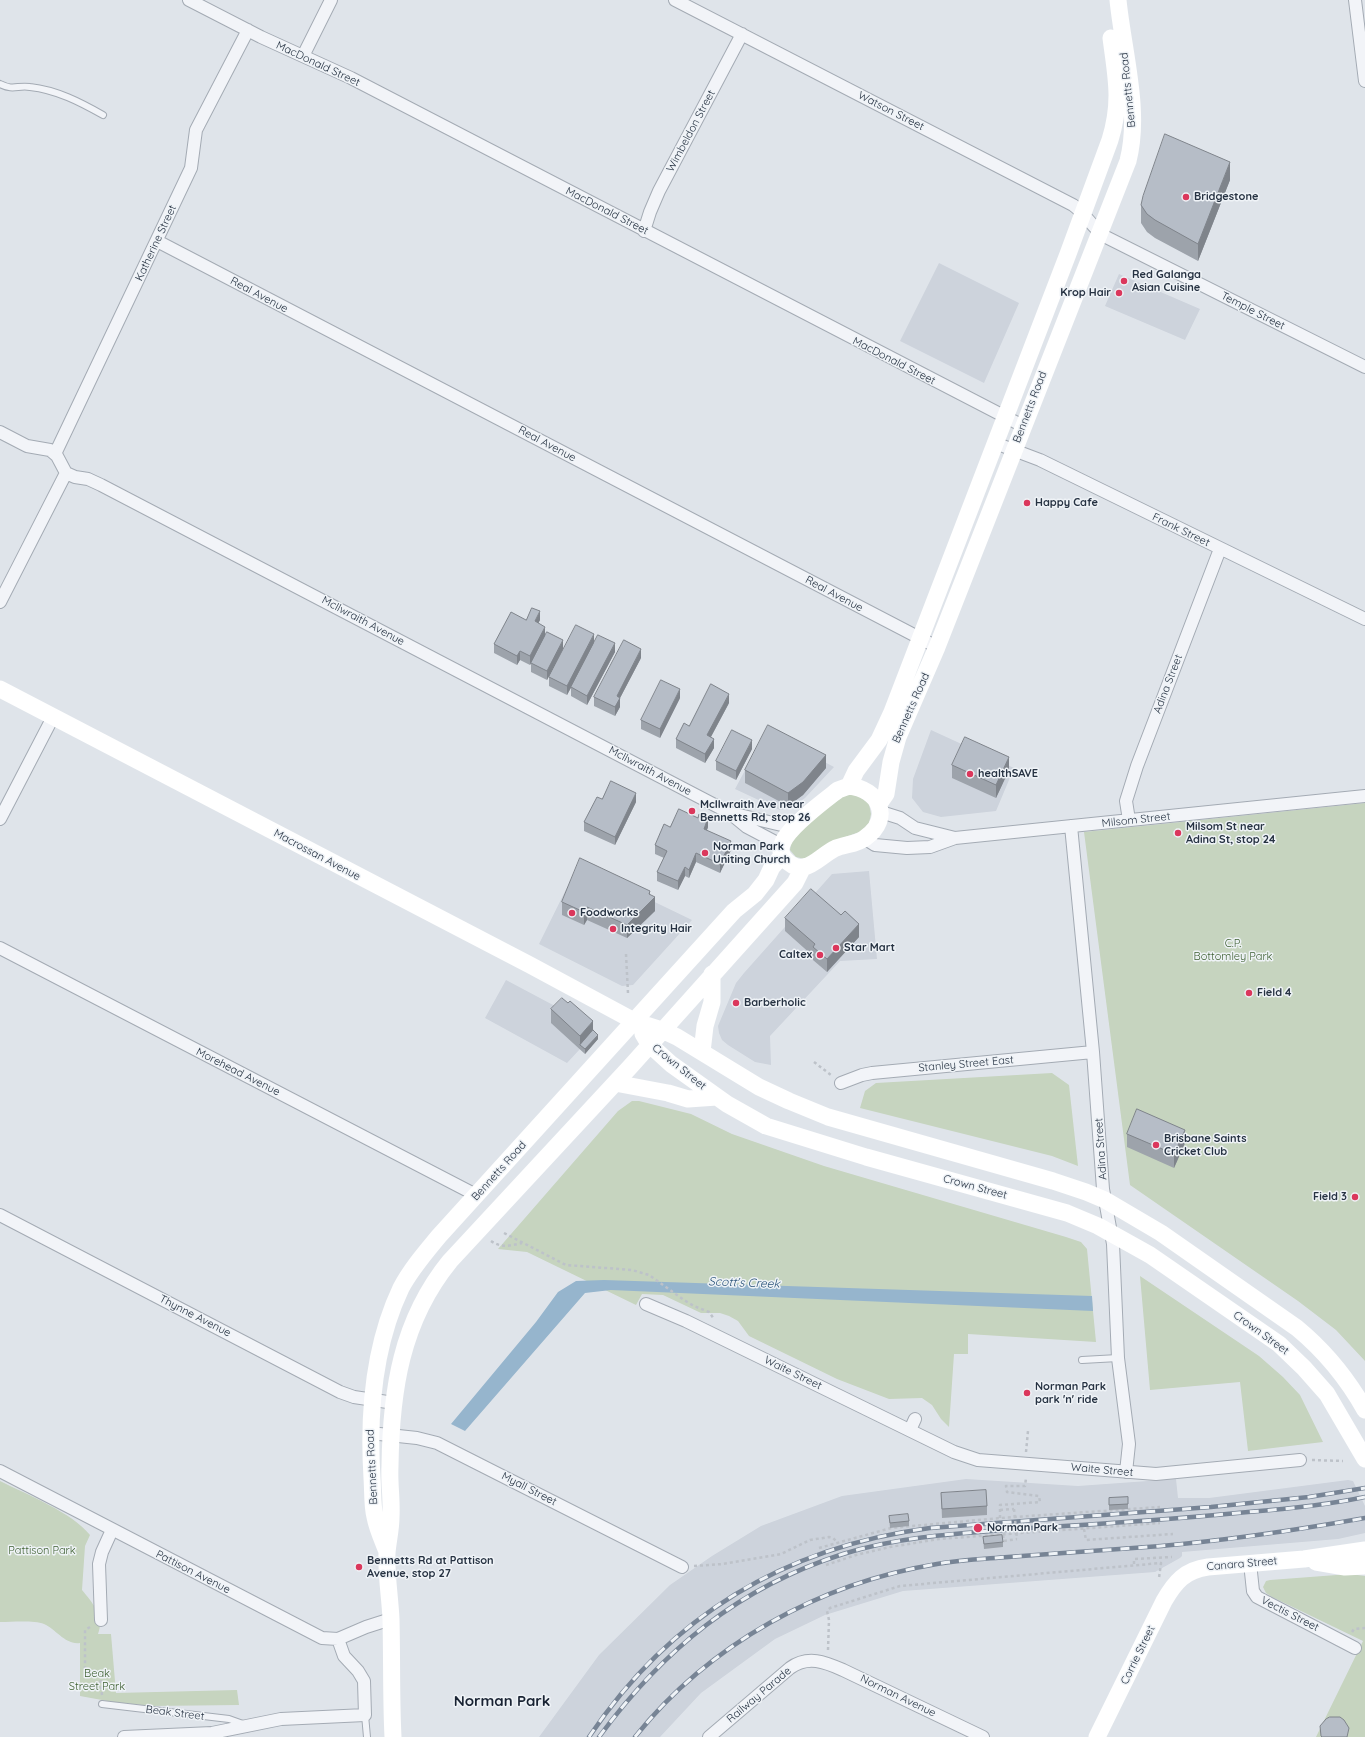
<!DOCTYPE html>
<style>
body{margin:0}
canvas{display:block;background:#dfe4ea}
</style>
<canvas width="1365" height="1737"></canvas>
<script>
const c = document.querySelector('canvas').getContext('2d');
c.lineJoin = 'round';
function fill(path, color) { c.fillStyle = color; c.fill(path, 'evenodd'); }
function trace(path, color, width, dash) { c.strokeStyle = color; c.lineWidth = width; c.lineCap = dash ? 'butt' : 'round'; c.setLineDash(dash || []); c.stroke(path); }
function drawText(font, color, halo, rows, align = 'center') {
  c.font = font + ' Quicksand,sans-serif'; c.lineWidth = 3; c.setLineDash([]); c.textBaseline = 'middle'; c.strokeStyle = halo; c.fillStyle = color; for (const [text, x, y, turn = 0] of rows) {
    c.save(); c.translate(x, y); c.rotate((+turn || 0) * Math.PI / 180); c.textAlign = isNaN(turn) ? turn : align; if (halo) c.strokeText(text, 0, 0); c.fillText(text, 0, 0); c.restore();
  }
}
fill(new Path2D(`
 M939 263 1019 303 984 383 900 341Z
 M1119 274 1200 309 1185 340 1105 306Z
 M931 730 1014 768 996 811 941 817 923 812 912 798 913 779Z
 M766 731 834 767 805 798 792 807 780 810 735 789Z
 M578 865 692 920 633 985 622 986 539 944Z
 M869 871 877 959 840 961 770 1036 771 1065 755 1062 728 1045 722 1040 719 1033 718 1026 736 983 744 973 832 874Z
 M506 980 570 1014 593 1035 567 1063 485 1018Z
 M966 1479 1078 1486 1176 1479 1178 1498H1209L1348 1480 1353 1481 1365 1506V1533L1338 1539 1182 1552V1556L1180 1558 1155 1572 903 1591 825 1615 775 1639 701 1693 660 1737H539L599 1655 670 1585 712 1556 761 1526 842 1496Z`), '#cdd3dc');
fill(new Path2D(`
 M856 794 869 804 871 814 869 823 862 831 837 840 805 859 796 857 790 850 792 839 820 814 845 795Z
 M1365 803V1361L1336 1330 1298 1301 1130 1185 1084 832Z
 M1052 1073 1069 1085 1078 1166 1052 1156 860 1108 865 1091 876 1083Z
 M632 1101H639L691 1114 732 1134 824 1166 1066 1237 1081 1242 1087 1249 1096 1342 968 1334V1354H954L949 1427 941 1419 932 1405 922 1398 889 1399 837 1379 749 1336 738 1321 729 1316 720 1313H701L663 1295 642 1294 636 1305 527 1252 498 1249 618 1111Z
 M1140 1276 1259 1356 1283 1377 1300 1395 1323 1442 1248 1451 1240 1382 1150 1390Z
 M0 1481C26 1494 73 1513 90 1535L85 1546 82 1590C92 1602 105 1617 98 1634H111L116 1693 237 1690 239 1705 152 1706 113 1702 80 1696V1643C65 1645 56 1629 44 1624 34 1620 12 1622 0 1622Z
 M1350 1574 1365 1576V1737H1316L1363 1641 1272 1597 1266 1593 1263 1587 1266 1581 1270 1580Z`), '#c6d4bf');
fill(new Path2D(`
 M604 1280 1092 1296 1093 1311 611 1290 585 1293 465 1431 451 1424 536 1322 558 1292 576 1281Z`), '#96b5cd');
const lane = new Path2D(`
 M0 84C14 91 17 85 30 87 57 90 80 102 103 115
 M1082 1360 1118 1358
 M102 1704 229 1719 243 1724
 M365 1715 367 1737`);
const street = new Path2D(`
 M189 0 261 37 351 78 1023 426
 M675 0 1073 205C1086 214 1093 229 1106 237L1365 367
 M1355 0 1365 81
 M303 56 331 0
 M644 231 650 212 659 191 742 34
 M157 241 937 647
 M0 432 27 446 50 450 57 456 66 473 75 477 88 479 101 485 682 788 730 813 747 827 781 845
 M995 443 1040 460 1365 619
 M55 454 191 168 196 130 248 30
 M0 602 66 473
 M881 812 900 818 915 828 955 838
 M731 813 794 828
 M0 819 53 717
 M1129 820 1126 801 1137 766 1220 549
 M1071 826 1093 1052 1103 1189 1113 1244 1118 1358 1129 1444 1126 1472
 M864 838 875 845 907 848 930 847 955 838 1365 796
 M0 948 476 1195
 M841 1083 862 1075 872 1073 1093 1052
 M0 1215 340 1392 354 1397 394 1403
 M646 1304 686 1321 954 1452 978 1460 1156 1474 1300 1460
 M910 1430 915 1419
 M370 1433 417 1438 437 1443 682 1567
 M0 1471 322 1638 338 1639 366 1627 391 1619
 M1250 1563 1253 1591 1257 1597 1355 1648
 M101 1620 99 1564 102 1552 112 1530
 M124 1737 212 1733 281 1719 365 1715 364 1681 358 1671 344 1656 338 1639
 M709 1737 790 1668C808 1655 825 1662 843 1670L983 1737`);
trace(lane, '#a4abb4', 8);
trace(street, '#a4abb4', 14);
trace(new Path2D(`
 M626 954 628 993
 M814 1062 831 1075
 M504 1233 566 1265 632 1270 649 1275 684 1300 694 1306 709 1312 714 1319
 M491 1241C501 1248 510 1246 522 1243
 M1026 1452 1028 1431
 M1312 1460 1343 1461
 M1000 1510 1014 1509
 M1000 1518V1505L1040 1502 1039 1496 1007 1492 1006 1486H1025L1026 1478
 M1084 1529 1086 1540 1173 1534
 M1003 1535 1004 1541 1017 1539
 M819 1548 891 1528 1000 1518 1160 1507
 M1134 1564V1559L1172 1557
 M826 1565 856 1555 890 1547 939 1539 1160 1523
 M694 1566 723 1564 781 1554 810 1540 829 1537 833 1538 837 1542
 M90 1627 85 1630V1677L100 1676 102 1695
 M1352 1632 1354 1629 1365 1628
 M828 1650 829 1620 827 1611 830 1608 900 1586 1161 1563 1159 1578`), '#bdc2c9', 2.5, [3, 3]);
trace(lane, '#f2f4f8', 6);
trace(street, '#f2f4f8', 12);
trace(new Path2D(`
 M0 689 530 965 634 1021 662 1030 677 1037 759 1087 789 1101 828 1117 1053 1181 1086 1192 1105 1200 1161 1233 1297 1328C1326 1352 1347 1378 1365 1410
 M849 786 856 771 879 740 892 712 1068 254 1110 140C1122 101 1116 77 1111 38
 M849 786C879 789 893 818 865 838 856 845 844 844 834 849 817 858 803 880 784 858 780 853 780 848 783 842 790 826 824 801 838 790Z
 M879 804 886 794 891 762 898 737 937 647 1128 161C1141 111 1123 51 1118 0
 M643 1034 649 1044 671 1064 727 1104 766 1126 866 1157 1067 1213 1098 1226 1150 1255 1279 1344 1304 1368 1327 1394 1365 1459
 M702 1052 705 1026 712 1002V974
 M615 1083 668 1093 688 1099 717 1097
 M386 1549C382 1539 377 1528 375 1517 372 1505 373 1491 372 1478 368 1414 373 1347 401 1288 411 1269 425 1253 439 1236L734 911 755 894 766 880 772 867 782 856
 M1316 1562 1345 1567 1365 1566
 M393 1737C391 1698 392 1659 391 1619 390 1597 386 1575 387 1553 388 1541 391 1529 391 1517 392 1500 389 1483 390 1466 391 1391 401 1321 450 1261L630 1067 795 883 803 867
 M1097 1737 1164 1601C1175 1582 1185 1570 1208 1567L1304 1559 1365 1550`), '#fff', 17);
const rail = new Path2D(`
 M589 1737C671 1615 785 1547 930 1528L1211 1507 1309 1497 1365 1488
 M599 1737C663 1650 739 1587 843 1554 904 1535 968 1533 1030 1528 1103 1524 1176 1519 1248 1512 1287 1509 1327 1505 1365 1497
 M635 1737C709 1644 820 1583 937 1564 960 1560 984 1559 1008 1557 1059 1553 1110 1550 1161 1546 1230 1540 1297 1530 1365 1518`);
trace(rail, '#778495', 4.5);
trace(rail, '#eff3f7', 3, [9]);
trace(new Path2D(`
 M1014 1509 1017 1539`), '#bdc2c9', 2.5, [3, 3]);
fill(new Path2D(`
 M1230 180 1198 261 1155 238 1147 232 1141 223V205Z
 M526 620H540L538 623 545 635 563 649 547 680 531 672V663L530 665 520 660 517 665 494 653V644Z
 M594 643 615 652 587 705 571 696V688L567 695 549 686V677Z
 M641 658 620 698V707L615 716 594 706V697Z
 M680 698 660 738 641 729V720Z
 M729 703 711 737 714 748 705 763 676 748V739L689 726Z
 M752 749 736 780 716 770V761Z
 M952 765 1009 770 996 798 952 778Z
 M826 768 803 795 788 806 745 783V770Z
 M602 799 636 802 615 845 584 831V822Z
 M698 818 708 827 707 830 731 850 720 873 696 862 689 878 685 876 678 890 657 881V872L664 858 655 854V845L670 827Z
 M650 895 655 911 627 938 587 920 584 925 562 915V902Z
 M841 915 859 937 827 972 813 960V956L785 931V918Z
 M568 1003 593 1030 598 1039 585 1054 551 1023V1009Z
 M1127 1134 1185 1143 1174 1168 1127 1147Z
 M941 1493 987 1506V1515L942 1518Z
 M1128 1497V1509L1109 1510V1498Z
 M889 1516 909 1521V1526L890 1528Z
 M983 1537 1003 1542V1547L984 1549Z`), '#9da3ab');
fill(new Path2D(`
 M1230 162V180L1198 261V244Z
 M540 611V620L535 630V621Z
 M545 627V636L530 665V656Z
 M594 634V643L567 695V686Z
 M563 640V649L547 680V671Z
 M615 643V652L587 705V696Z
 M641 649V658L620 698V707L615 716V707L617 696Z
 M520 651V660L517 665V656Z
 M680 689V698L660 738V729Z
 M729 694V703L707 744V735Z
 M714 739V748L705 763V754Z
 M752 740V749L736 780V771Z
 M826 755V768L803 795 788 806V793Z
 M1009 757V770L996 798V785Z
 M636 793V802L615 845V837Z
 M708 818V827L704 838V829Z
 M731 841V850L720 873V864Z
 M696 853V862L689 878V870Z
 M685 867V876L678 890V881Z
 M650 891V902L655 897V911L627 938V925L649 894Z
 M587 907V920L584 925V912Z
 M859 924V937L827 972V959Z
 M593 1021V1035L580 1045V1049V1036Z
 M598 1035V1039L585 1054V1049Z
 M1185 1130V1143L1174 1168V1154Z`), '#7f848b');
const building = new Path2D(`
 M1165 134 1230 162 1198 244 1155 220 1147 214 1141 205 1143 196Z
 M532 608 540 611 535 621 545 627 530 656 520 651 517 656 494 644 511 612 526 620Z
 M576 625 594 634 567 686 549 677Z
 M547 632 563 640 547 671 531 663Z
 M598 635 615 643 587 696 571 687Z
 M624 640 641 649 617 696 620 698 615 707 594 697Z
 M661 680 680 689 660 729 641 720Z
 M711 684 729 694 707 735 714 739 705 754 676 739 684 723 689 726Z
 M768 725 826 755 803 782 788 793 745 770Z
 M732 730 752 740 736 771 716 761Z
 M965 737 1009 757 996 785 952 765Z
 M611 781 636 793 615 837 584 822 597 797 602 799Z
 M679 809 698 818 699 814 708 818 704 829 731 841 720 864 696 853 689 870 685 867 678 881 657 872 667 851 655 845 664 824 670 827Z
 M580 858 650 891 649 894 655 897 627 925 587 907 584 912 562 902Z
 M811 889 841 915 845 911 859 924 827 959 813 947 815 944 785 918Z
 M562 998 568 1003 570 1001 593 1021 580 1036 551 1009Z
 M593 1030 598 1035 585 1049 580 1045Z
 M1137 1109 1185 1130 1174 1154 1127 1134Z
 M986 1490 987 1506 942 1509 941 1493Z
 M1128 1497V1504L1109 1505V1498Z
 M908 1514 909 1521 890 1523 889 1516Z
 M1002 1535 1003 1542 984 1544 983 1537Z
 M1330 1717H1340L1344 1720 1349 1728 1347 1737H1322L1321 1736 1320 1726 1326 1719Z`);
fill(building, '#b6bdc7');
trace(building, '#7f848b', 1);
for (const [x, y, r, color] of [
 [1186,197,4,"#db375c"],
 [1124,281,4,"#db375c"],
 [1119,293,4,"#db375c"],
 [1027,503,4,"#db375c"],
 [970,774,4,"#db375c"],
 [692,811,4,"#db375c"],
 [1178,833,4,"#db375c"],
 [705,853,4,"#db375c"],
 [572,913,4,"#db375c"],
 [613,929,4,"#db375c"],
 [836,948,4,"#db375c"],
 [820,955,4,"#db375c"],
 [1249,993,4,"#db375c"],
 [736,1003,4,"#db375c"],
 [1156,1145,4,"#db375c"],
 [1355,1197,4,"#db375c"],
 [1027,1393,4,"#db375c"],
 [978,1528,5,"#db375c"],
 [359,1567,4,"#db375c"]
]) { const dot = new Path2D(); dot.arc(x, y, r, 0, 2 * Math.PI); c.fillStyle = color; c.fill(dot); trace(dot, '#eff3f7', 1.5); }
drawText('11px', '#263242', '#eff3f7', [
 ["MacDonald Street",318,64,25],
 ["Bennetts Road",1128,90,-96],
 ["Watson Street",891,111,27],
 ["Wimbeldon Street",691,131,-62],
 ["MacDonald Street",607,211,27],
 ["Katherine Street",156,243,-65],
 ["Real Avenue",259,295,28],
 ["Temple Street",1253,311,27],
 ["MacDonald Street",894,361,27],
 ["Bennetts Road",1030,407,-69],
 ["Real Avenue",547,444,28],
 ["Frank Street",1181,530,26],
 ["Real Avenue",834,594,28],
 ["McIlwraith Avenue",363,621,28],
 ["Adina Street",1168,684,-69],
 ["Bennetts Road",911,708,-66],
 ["McIlwraith Avenue",650,771,28],
 ["Milsom Street",1136,820,-6],
 ["Macrossan Avenue",317,855,28],
 ["Stanley Street East",966,1064,-5],
 ["Crown Street",679,1067,39],
 ["Morehead Avenue",238,1072,27],
 ["Adina Street",1101,1149,-94],
 ["Bennetts Road",499,1171,-48],
 ["Crown Street",975,1187,15],
 ["Thynne Avenue",195,1316,27],
 ["Crown Street",1261,1333,36],
 ["Waite Street",793,1373,26],
 ["Bennetts Road",372,1467,-93],
 ["Waite Street",1102,1470,5],
 ["Myall Street",529,1489,27],
 ["Canara Street",1242,1564,-5],
 ["Pattison Avenue",193,1572,27],
 ["Vectis Street",1290,1614,27],
 ["Corrie Street",1138,1655,-64],
 ["Railway Parade",759,1695,-40],
 ["Norman Avenue",898,1696,26],
 ["Beak Street",175,1713,7]
]);
drawText('bold 11px', '#263242', '#eff3f7', [
 ["Bridgestone",1194,197],
 ["Red Galanga",1132,275],
 ["Asian Cuisine",1132,288],
 ["Krop Hair",1111,293,"right"],
 ["Happy Cafe",1035,503],
 ["healthSAVE",978,774],
 ["McIlwraith Ave near",700,805],
 ["Bennetts Rd, stop 26",700,818],
 ["Milsom St near",1186,827],
 ["Adina St, stop 24",1186,840],
 ["Norman Park",713,847],
 ["Uniting Church",713,860],
 ["Foodworks",580,913],
 ["Integrity Hair",621,929],
 ["Star Mart",844,948],
 ["Caltex",812,955,"right"],
 ["Field 4",1257,993],
 ["Barberholic",744,1003],
 ["Brisbane Saints",1164,1139],
 ["Cricket Club",1164,1152],
 ["Field 3",1347,1197,"right"],
 ["Norman Park",1035,1387],
 ["park 'n' ride",1035,1400],
 ["Norman Park",987,1528],
 ["Bennetts Rd at Pattison",367,1561],
 ["Avenue, stop 27",367,1574]
], 'left');
drawText('11px', '#3e6032', '#eff3f7', [
 ["C.P.",1233,944],
 ["Bottomley Park",1233,957],
 ["Pattison Park",42,1551],
 ["Beak",97,1674],
 ["Street Park",97,1687]
]);
drawText('italic 12px', '#2c557a', '#eff3f7', [
 ["Scott's Creek",744,1283,2]
]);
drawText('bold 15px', '#192333', '#eff3f7', [
 ["Norman Park",502,1701]
]);
</script>
